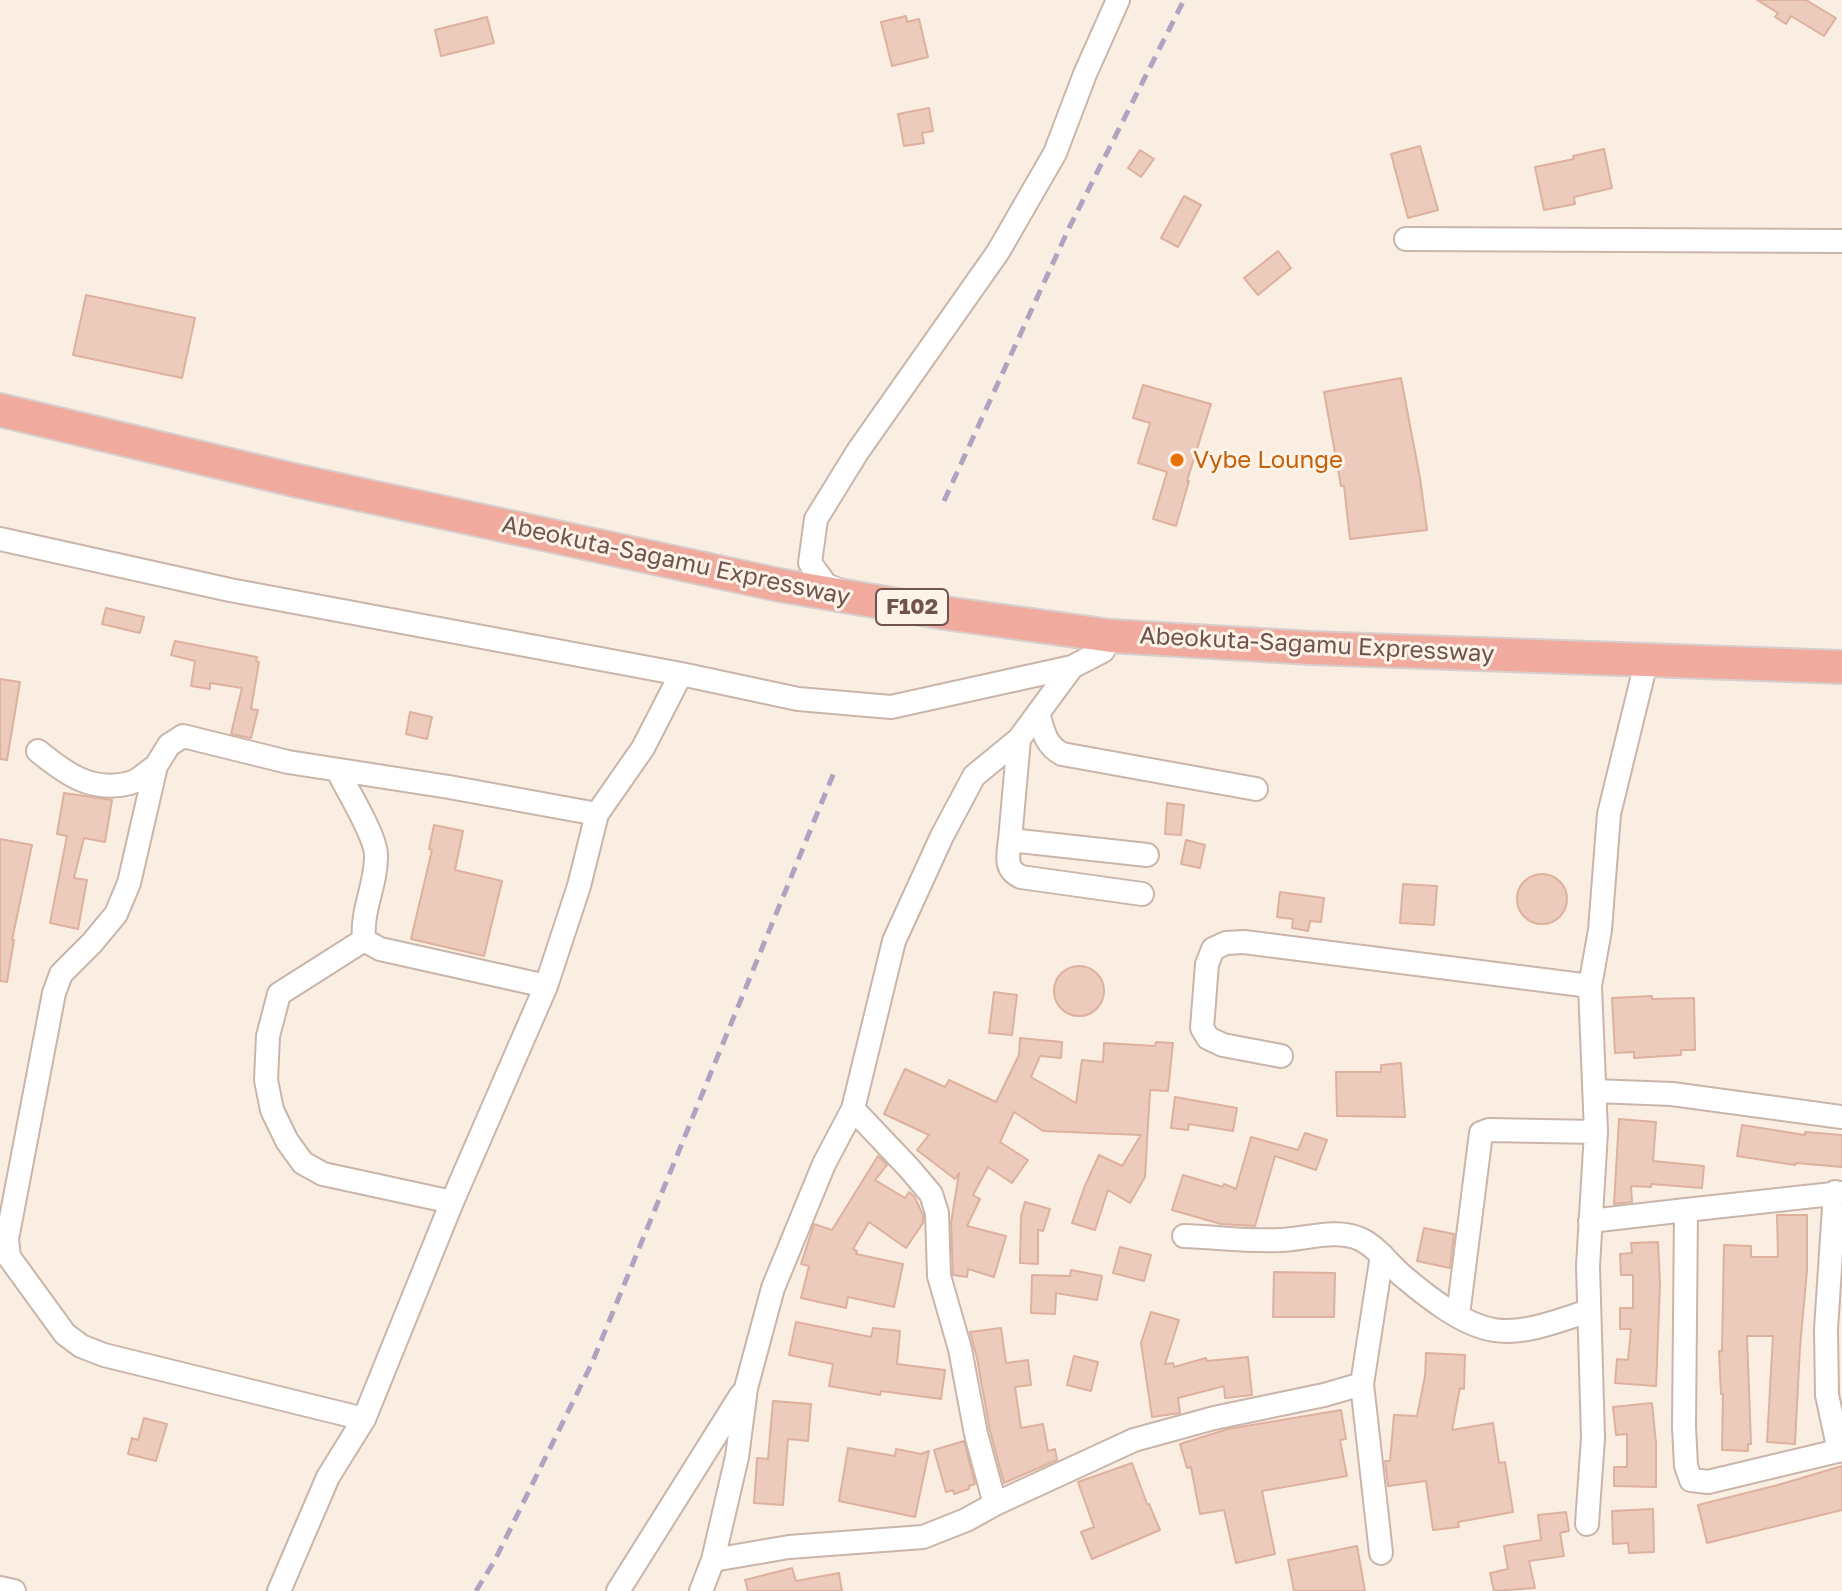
<!DOCTYPE html>
<style>
body{margin:0}
canvas{display:block;background:#faeee3}
</style>
<canvas width="1842" height="1591"></canvas>
<script>
const c = document.querySelector('canvas').getContext('2d');
c.lineJoin = 'round';
function fill(path, color) { c.fillStyle = color; c.fill(path, 'evenodd'); }
function trace(path, color, width, dash) { c.strokeStyle = color; c.lineWidth = width; c.lineCap = dash ? 'butt' : 'round'; c.setLineDash(dash || []); c.stroke(path); }
function drawText(font, color, halo, rows, align = 'center') {
  c.font = font + ' "Golos Text",sans-serif'; c.lineWidth = 6; c.setLineDash([]); c.textBaseline = 'middle'; c.strokeStyle = halo; c.fillStyle = color; for (const [text, x, y, turn = 0] of rows) {
    c.save(); c.translate(x, y); c.rotate((+turn || 0) * Math.PI / 180); c.textAlign = isNaN(turn) ? turn : align; if (halo) c.strokeText(text, 0, 0); c.fillText(text, 0, 0); c.restore();
  }
}
const building = new Path2D(`
 M1757 0H1806L1836 18 1824 36 1791 16 1786 24 1775 17 1778 13Z
 M906 16 907 22 919 19 928 57 892 66 881 22Z
 M487 17 494 43 441 56 435 30Z
 M929 108 933 131 922 133 924 143 904 146 898 114Z
 M1420 146 1438 210 1408 218 1391 154Z
 M1604 149 1612 188 1574 197 1575 204 1544 210 1535 167 1574 159 1573 156Z
 M1140 150 1154 159 1141 177 1128 168Z
 M1184 196 1201 205 1178 247 1161 238Z
 M1278 251 1291 268 1258 295 1244 278Z
 M86 295 195 318 182 378 73 355Z
 M1401 378 1420 478 1427 530 1350 539 1344 486H1341L1324 392Z
 M1143 385 1211 404 1187 481H1189L1176 526 1153 519 1167 472 1138 463 1150 423 1133 418Z
 M106 608 144 617 140 633 102 624Z
 M175 641 257 657 256 661 259 662 251 709 258 710 251 738 231 734 242 688 210 683V689L191 686 195 661 171 655Z
 M0 679 20 682 7 760 0 759Z
 M410 712 432 717 427 739 406 734Z
 M64 793 112 800 105 842 84 838 74 878 87 880 78 929 50 923 67 836 57 834Z
 M1167 803 1184 805 1181 835 1165 834Z
 M434 825 463 831 455 870 502 881 484 956 411 939 432 850 429 849Z
 M0 839 32 845 12 940H14L7 982 0 981Z
 M1186 840 1205 845 1200 868 1181 864Z
 M1517 899a25 25 0 1 1 50 0a25 25 0 1 1-50 0Z
 M1403 884 1437 886 1434 925 1400 923Z
 M1280 892 1324 898 1321 922 1310 921 1308 931 1292 928 1293 919 1277 917Z
 M1054 991a25 25 0 1 1 50 0a25 25 0 1 1-50 0Z
 M994 992 1017 995 1012 1035 989 1033Z
 M1652 996V999L1694 998 1695 1050H1681V1055L1634 1058V1052L1615 1053 1612 998Z
 M1020 1038 1062 1042 1061 1058 1040 1056 1031 1077 1076 1103 1082 1060 1103 1062 1104 1043 1155 1046 1156 1042 1173 1043 1168 1091 1150 1090 1145 1177 1130 1203 1108 1190 1095 1230 1072 1223 1084 1188 1099 1155 1122 1166 1141 1135 1043 1131 1014 1112 1000 1142 1028 1160 1012 1183 988 1167 973 1195 980 1199 967 1226 1006 1236 994 1277 968 1269 967 1277 953 1275 951 1223 959 1173 955 1179 917 1150 929 1135 884 1114 905 1069 945 1087 949 1080 996 1102 1019 1055Z
 M1401 1063 1405 1117 1337 1116 1336 1072H1381V1065Z
 M1175 1097 1237 1108 1233 1131 1189 1124 1188 1130 1171 1128Z
 M1619 1119 1656 1122 1653 1161 1704 1166 1702 1188 1651 1184V1187L1631 1186 1632 1202 1614 1204Z
 M1742 1125 1805 1135V1132L1842 1135V1167L1796 1163 1795 1165 1737 1156Z
 M1305 1133 1327 1140 1316 1170 1275 1156 1255 1226 1221 1224 1172 1210 1183 1175 1223 1187 1224 1184 1236 1189 1251 1137 1298 1150Z
 M878 1156 887 1165 875 1180 905 1198 909 1192 914 1196 923 1215V1223L906 1248 869 1222 853 1249 857 1251 856 1254 903 1264 894 1307 848 1297 846 1308 801 1298 809 1266 801 1264 814 1224 832 1230Z
 M1025 1202 1050 1209 1043 1231 1038 1230V1264L1020 1263 1021 1216Z
 M1777 1215H1807V1270L1800 1347 1795 1444 1767 1442 1773 1336H1747L1751 1444H1748V1451L1722 1450 1723 1394H1721L1719 1351H1722L1724 1245 1751 1246V1257H1778Z
 M1424 1228 1454 1234 1450 1268 1417 1261Z
 M1658 1242 1660 1284 1656 1386 1615 1383 1617 1359 1628 1360 1631 1329H1620V1308H1633V1275H1621L1620 1254 1632 1253 1631 1243Z
 M1120 1247 1151 1255 1144 1281 1113 1273Z
 M1071 1270 1102 1276 1097 1300 1056 1293 1055 1314 1031 1313 1032 1275 1070 1276Z
 M1274 1272 1335 1273 1334 1317H1273Z
 M1151 1312 1179 1320 1165 1364 1173 1363 1174 1367 1206 1358 1207 1361 1248 1357 1252 1395 1225 1398 1224 1386 1178 1398 1180 1413 1152 1417 1141 1343Z
 M796 1322 871 1337 873 1328 900 1331 897 1364 945 1370 941 1399 881 1391 880 1395 829 1386 833 1364 789 1355Z
 M1001 1328 1006 1363 1028 1360 1031 1385 1015 1387 1021 1428 1043 1424 1048 1451 1055 1449 1057 1460 1004 1483 990 1431 977 1358 970 1332Z
 M1426 1353 1465 1355 1464 1389 1460 1388 1452 1430 1493 1423 1499 1463 1505 1462 1513 1512 1458 1522 1459 1527 1433 1530 1426 1481 1388 1486 1385 1461H1390L1394 1415 1417 1416 1425 1376Z
 M1074 1356 1098 1362 1091 1391 1067 1385Z
 M773 1401 811 1404 808 1441 788 1439 783 1505 754 1503 757 1458 768 1459Z
 M1652 1403 1656 1443V1487L1614 1486V1467H1627V1434L1616 1435 1613 1407Z
 M1341 1410 1346 1439 1340 1440 1347 1476 1262 1491 1275 1554 1236 1563 1224 1510 1200 1514 1191 1467 1187 1468 1180 1444 1228 1429Z
 M144 1418 167 1424 156 1461 128 1454 132 1438 138 1440Z
 M964 1441 975 1484 969 1486V1489L954 1494 953 1490 946 1492 934 1450Z
 M848 1448 895 1456 896 1449 921 1454 929 1451 915 1517 839 1501Z
 M1132 1463 1147 1504H1149L1160 1530 1092 1559 1081 1532 1094 1527 1078 1482Z
 M1842 1466V1510L1707 1543 1698 1505 1778 1485Z
 M1653 1509 1654 1552 1629 1553 1628 1543 1613 1544 1612 1511Z
 M1566 1512 1569 1531 1560 1533 1564 1556 1529 1561 1535 1588 1494 1591 1490 1573 1508 1569 1504 1546 1541 1540 1538 1515Z
 M1357 1546 1365 1591H1294L1288 1560Z
 M792 1568 796 1581 839 1573 842 1591H748L745 1580Z`);
fill(building, '#edcbbc');
trace(building, '#deb09e', 2);
const minor = new Path2D(`
 M1406 239 1842 241
 M0 539 230 590 681 674 798 699 891 707 1072 667 1103 651 1111 636
 M841 591 826 585 810 563 816 519 858 451 998 252 1055 153 1085 74 1118 0
 M1038 713C1043 730 1045 745 1062 754L1256 789
 M1019 739 1010 840 1147 855
 M38 751C66 774 92 793 130 783 139 781 148 771 156 766
 M337 770C347 789 375 835 376 854 377 884 361 909 364 940L380 949 546 986
 M1010 840C1008 856 1004 869 1021 877L1142 894
 M364 940 279 994 268 1036 266 1080 272 1110 287 1141 303 1163 323 1174 452 1202
 M1281 1056 1223 1045 1208 1038 1202 1028 1207 964 1213 949 1226 943 1244 942 1590 986
 M1595 1091 1672 1094 1842 1117
 M853 1109 909 1168 931 1194 937 1213 939 1276 960 1349 976 1434 995 1504
 M1835 1192 1826 1329 1827 1395 1839 1451
 M1686 1210 1842 1193
 M1590 1221 1686 1210 1684 1427 1686 1466 1691 1480 1708 1482 1842 1450
 M1184 1236C1216 1237 1249 1242 1281 1240 1305 1239 1337 1228 1360 1239 1378 1247 1390 1266 1405 1278 1429 1298 1463 1325 1494 1330 1525 1335 1560 1320 1589 1311
 M1458 1315 1481 1133 1489 1130 1596 1132
 M364 1419 104 1355 81 1346 65 1334 9 1257 7 1239 54 993 61 974 92 943 116 914 129 883 156 766 169 745 183 736 288 762 449 787 597 814
 M1587 1524 1593 1438 1588 1266 1596 1132 1590 986 1600 930 1609 814 1643 675
 M1381 1553 1362 1384 1382 1255
 M713 1560 789 1547 923 1537 966 1520 995 1504 1134 1440 1214 1418 1324 1395 1362 1384
 M0 1588 14 1591
 M279 1591 328 1477 364 1419 452 1202 546 986 579 886 597 814 643 748 681 674
 M618 1591 741 1395
 M701 1591 713 1560 737 1457 746 1388 773 1288 824 1164 853 1109 894 941 942 836 974 776 1019 739 1072 667`);
const highway = new Path2D(`
 M0 410 298 481 779 585 945 613 1111 636 1312 648 1842 667`);
trace(minor, '#cab5aa', 26);
trace(highway, '#d7cfcd', 36);
trace(minor, '#fff', 22);
trace(highway, '#f0aa9e', 32);
trace(new Path2D(`
 M944 501 1069 228 1184 0
 M476 1591 495 1560 592 1363 835 770`), '#b0a3c2', 5, [12, 8]);
for (const [x, y, r, color] of [
 [1177,460,8,"#e8710a"]
]) { const dot = new Path2D(); dot.arc(x, y, r, 0, 2 * Math.PI); c.fillStyle = color; c.fill(dot); trace(dot, '#fdf3e8', 3); }
for (const [x, y, w] of [
 [912,607,72]
]) { const box = new Path2D(); box.roundRect(x - w / 2, y - 18, w, 36, 6); c.fillStyle = '#fdf3e8'; c.fill(box); trace(box, '#70544b', 2); }
drawText('bold 22px', '#70544b', null, [
 ["F102",912,607]
]);
drawText('24px', '#c56008', '#fdf3e8', [
 ["Vybe Lounge",1193,460]
], 'left');
drawText('24px', '#70544b', '#fdf3e8', [
 ["Abeokuta-Sagamu Expressway",676,561,12],
 ["Abeokuta-Sagamu Expressway",1317,645,3]
]);
</script>
